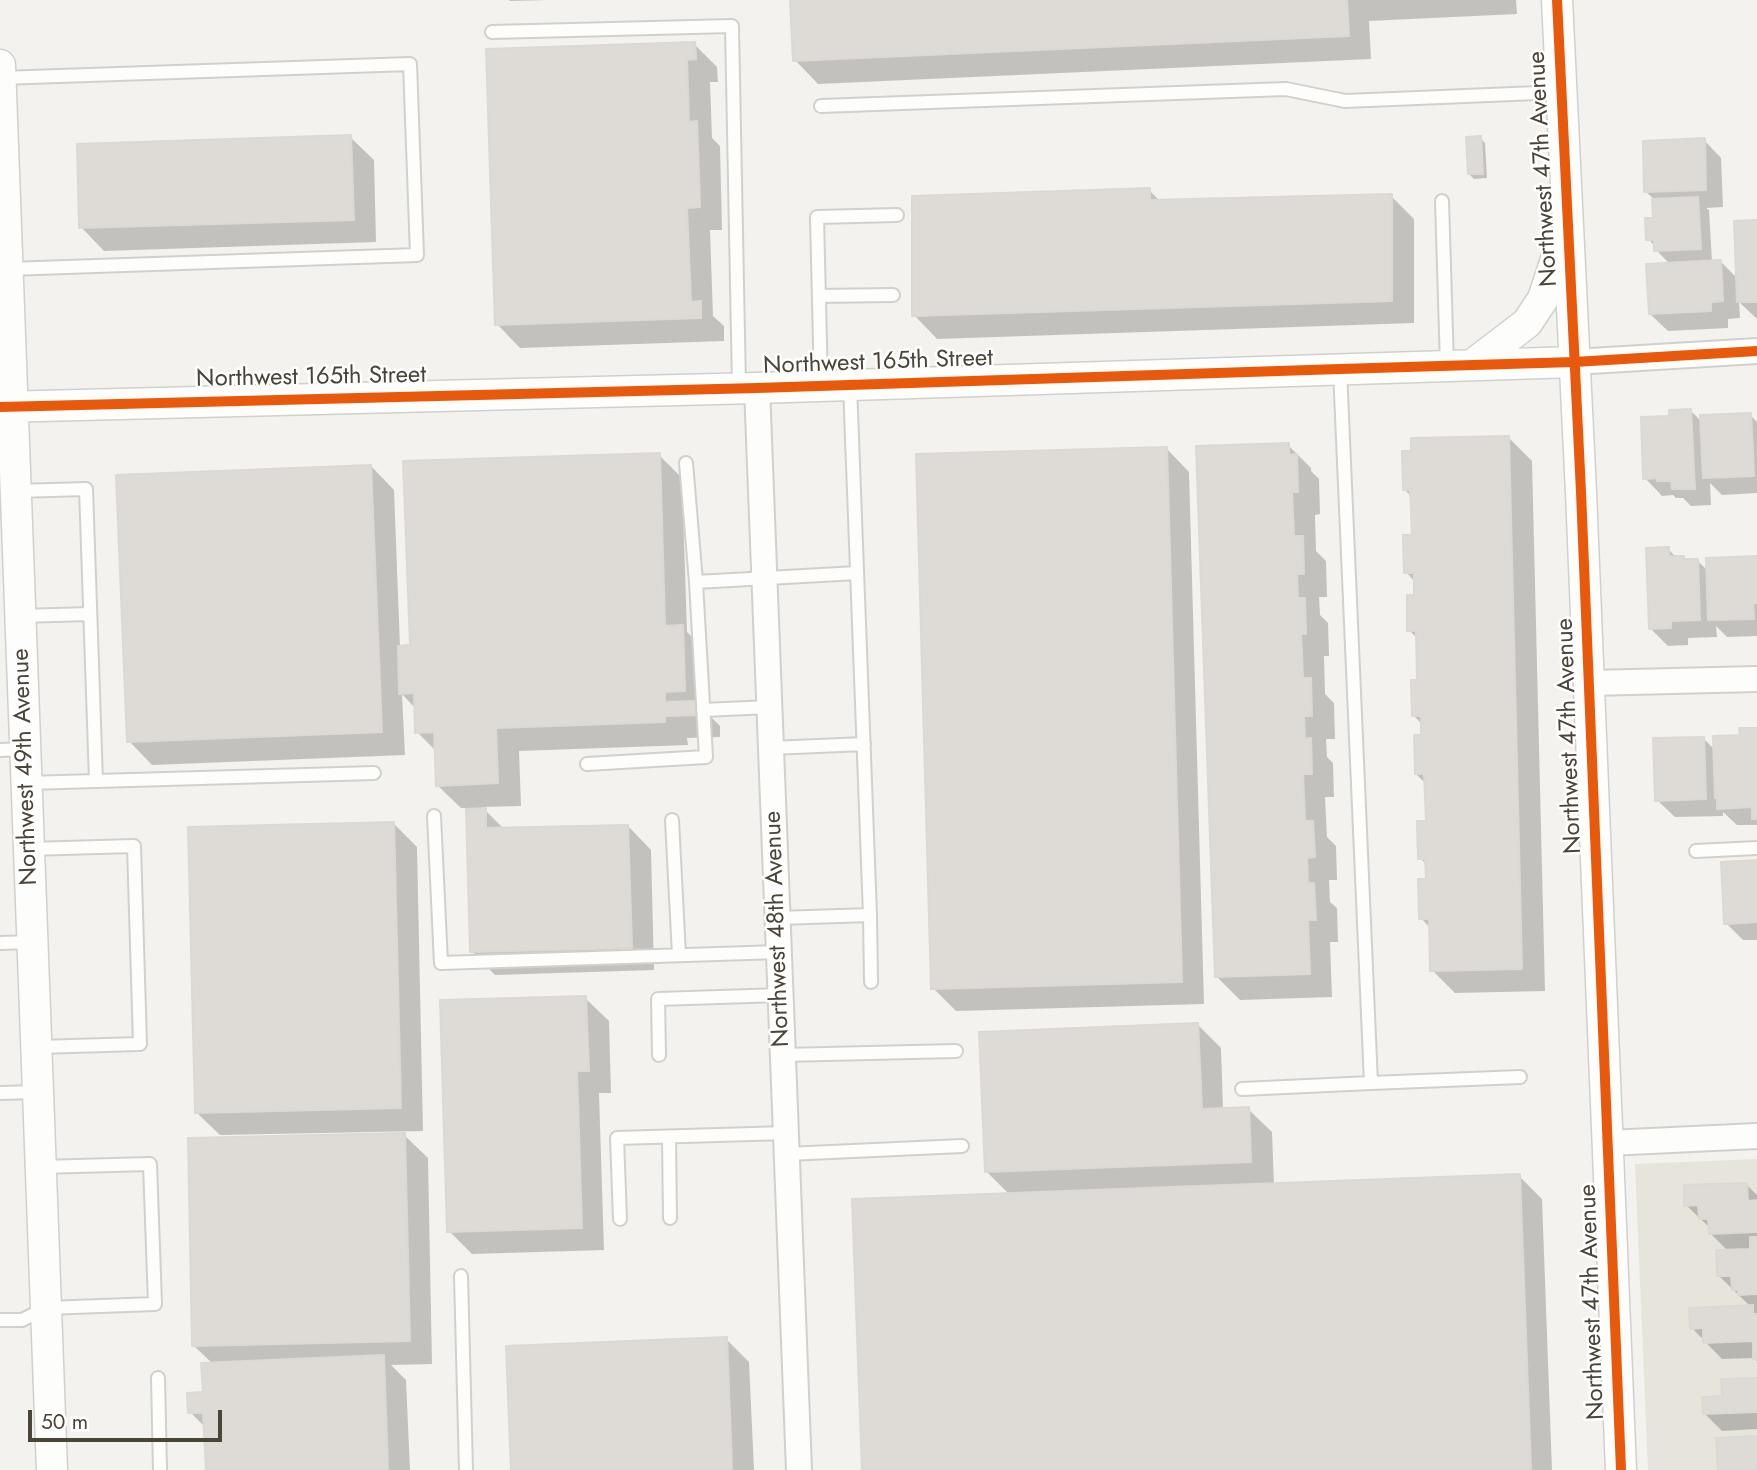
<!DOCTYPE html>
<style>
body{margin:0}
#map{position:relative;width:1757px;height:1470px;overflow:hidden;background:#f4f2ee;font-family:Jost,sans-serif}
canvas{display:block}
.scale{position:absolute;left:28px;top:1410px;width:194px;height:32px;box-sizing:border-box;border:4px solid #4b4439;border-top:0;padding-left:9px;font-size:21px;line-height:24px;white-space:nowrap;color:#4b4439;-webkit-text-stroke:5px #fff;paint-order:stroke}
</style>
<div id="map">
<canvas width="1757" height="1470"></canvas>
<div class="scale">50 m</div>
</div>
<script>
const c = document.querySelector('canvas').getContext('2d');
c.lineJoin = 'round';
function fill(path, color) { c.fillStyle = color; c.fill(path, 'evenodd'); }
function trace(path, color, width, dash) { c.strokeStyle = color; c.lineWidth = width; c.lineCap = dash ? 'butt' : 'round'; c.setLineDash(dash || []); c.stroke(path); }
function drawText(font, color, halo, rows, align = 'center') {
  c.font = font + ' Jost,sans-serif'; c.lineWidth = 5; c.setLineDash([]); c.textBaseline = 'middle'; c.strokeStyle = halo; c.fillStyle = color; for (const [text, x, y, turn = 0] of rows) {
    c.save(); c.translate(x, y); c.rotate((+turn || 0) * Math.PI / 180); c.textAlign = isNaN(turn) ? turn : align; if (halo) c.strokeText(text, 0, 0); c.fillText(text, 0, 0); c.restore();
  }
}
fill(new Path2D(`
 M1757 1159V1470H1648L1635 1164Z`), '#e7e4dc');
fill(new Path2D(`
 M509 0H549L510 1Z
 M792 0H1516L1517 14 1369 21 1371 59 818 84 795 60Z
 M694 44 717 67 718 82H710L712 138 720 146 722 230H710L713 316 724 326V341L520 348 497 324Z
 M350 137 374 160 376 242 104 251 81 227Z
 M1480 138 1485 143 1487 178 1474 179 1469 174Z
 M1704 140 1721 158 1723 207 1706 208 1709 210 1712 262H1721L1738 279 1757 223V319L1739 302 1740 318 1728 319V328L1668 331 1650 314 1670 264 1656 250V247L1648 239 1654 220V199L1646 192Z
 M1149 190 1161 202 1391 196 1414 219V323L937 339 914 315Z
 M1691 411 1702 422 1750 415 1757 422V493L1722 495 1710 483 1711 505 1691 506 1683 498H1676L1673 495 1662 496 1645 478 1671 418Z
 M1509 438 1532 461 1545 991 1455 993 1432 970 1431 929 1421 918 1427 881V865L1420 858 1427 822 1426 784 1416 774 1423 737 1422 724 1413 715 1419 681 1418 639 1409 630 1416 596V583L1406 572 1413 537 1412 497 1405 490Z
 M1288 445 1311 468V471L1319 479 1320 514 1315 515 1316 551 1326 561 1327 597H1319L1320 615 1328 623 1329 656H1324L1325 694 1334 703 1335 739H1326L1327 757 1333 763 1334 797H1325L1327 837 1336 846 1337 880H1329L1330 902 1337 908 1338 942H1330L1332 997 1240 1000 1217 977Z
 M1166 448 1189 472 1204 1004 956 1011 933 988Z
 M659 455 682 478 687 632 706 651 708 714 720 726V737L687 738 688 745 519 751 521 806 482 807 505 830 628 826 651 850 654 970 495 975 472 951 468 808H461L437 785 436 751 417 732 416 709 402 694 405 755 152 765 129 741 371 466 394 490 400 647H411Z
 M1668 549 1677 558H1683L1687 561 1697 560 1708 571 1757 558V636L1727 637 1716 626 1717 637 1688 638V645L1668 646 1651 629Z
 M1757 730V825H1737L1723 812V816L1675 817 1657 800 1703 738 1715 750Z
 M394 824 417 847 423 1131 220 1135 196 1112Z
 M1757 862V940H1743L1726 923Z
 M585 998 609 1021 611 1093H599L604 1250 472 1254 449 1231Z
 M1198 1025 1221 1048 1223 1110 1248 1109 1272 1132 1274 1185 1519 1176 1542 1199 1552 1470H864L1010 1195 986 1171Z
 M404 1135 428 1158 432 1364 391 1365 406 1380 410 1470H207L206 1428 190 1412 205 1394 213 1364 194 1346Z
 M1747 1185 1757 1195V1361L1754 1358 1722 1359 1692 1328 1751 1307 1718 1275 1729 1252 1710 1233V1228L1686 1205Z
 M726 1339 749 1362 754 1470H513Z
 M1757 1379V1429L1722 1431 1704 1413 1724 1398Z`), '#0003');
const building = new Path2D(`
 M790 0H1347L1349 36 793 61Z
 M695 42 696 59 687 60 689 122 697 121 700 207 687 208 691 302 701 301V318L495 325 486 49Z
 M351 135 354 220 79 228 77 144Z
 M1481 136 1483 174H1468L1466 137Z
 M1705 138 1706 190 1644 192 1643 141Z
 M1150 188V200L1392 194V301L912 316V196Z
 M1698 197 1701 249 1654 251V240H1646L1645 218H1653L1652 199Z
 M1757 220V302H1737L1734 221Z
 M1721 260 1723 301 1711 302V311L1649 314 1646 264Z
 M1691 409 1695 489H1672L1671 481H1657V478L1643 479 1641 417 1669 416V410Z
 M1751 413 1754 476 1703 478 1700 415Z
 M1509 436 1522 969 1430 971 1429 919H1419L1418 879H1426L1425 859H1418L1417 821H1426L1424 774H1415L1414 735H1421V716H1412L1411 680H1417L1416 631H1407V595H1414V573H1404L1403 535H1412L1410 490H1403L1402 451H1411V438Z
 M1289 443V455L1297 454 1298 492H1292L1294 536H1303L1304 574H1297L1298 598H1305L1306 634H1301L1303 678H1311L1312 716H1304L1305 739 1311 738 1312 774H1303L1305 821H1313L1315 857 1307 858 1308 883H1314L1316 920H1308L1310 974 1215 977 1196 446Z
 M1167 447 1182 982 931 989 916 454Z
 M660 453 665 626 683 625 685 691 665 692V702L697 701 698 715 665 716V722L496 728 498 783 436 786 434 732 415 733 414 693 399 694 398 646 410 645 403 461Z
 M371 465 382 732 127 742 116 475Z
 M1669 547V556H1684V559H1698L1700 620 1671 621V628L1649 629 1646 548Z
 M1757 556V603H1753L1754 619 1708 620 1706 558Z
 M1739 728H1757V819H1752V807L1717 809V798H1715L1713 736 1740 735Z
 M1704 737 1706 799 1655 801 1653 738Z
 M486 808V828L628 825 632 948 470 952 466 809Z
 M394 822 401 1108 195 1113 188 827Z
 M1757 860V922L1724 924 1721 862Z
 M586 996 589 1071H577L582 1228 447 1232 440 1000Z
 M1198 1023 1202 1109 1249 1107 1251 1162 985 1172 979 1032Z
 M405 1133 410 1341 192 1346 188 1138Z
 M1520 1174 1531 1470H862L852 1199Z
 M1747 1183 1748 1201 1757 1200V1232L1709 1234 1708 1219H1699L1698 1205 1684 1206V1185Z
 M1750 1237H1757V1294L1738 1295V1290H1732L1731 1276H1717L1716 1250 1750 1249Z
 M1753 1305V1314H1757V1359H1753V1341L1703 1343V1328L1690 1329 1689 1308Z
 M727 1337 732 1470H511L506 1346Z
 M384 1355 388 1470H206L203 1413H188L187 1393 203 1392 201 1363Z
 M1757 1378V1412L1703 1414 1702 1397 1722 1396 1721 1379Z
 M1757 1436V1470H1718L1716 1438Z`);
fill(building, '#dedbd6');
trace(building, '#dcd9d4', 2);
const service = new Path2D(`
 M492 32 732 26 739 387
 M1 78 410 64 417 255 8 269
 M821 106 1286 89 1345 101 1561 92
 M1442 201 1447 365
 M819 296 893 295
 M1340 370 1371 1083 1520 1077
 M821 385 817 217 897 215
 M686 463 696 582
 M16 491 86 489 96 781
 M20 616 90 614
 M703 710 770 707
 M771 748 864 744
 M0 750 25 749
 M587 764 706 757 696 582 857 573
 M27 783 374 773
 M434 816 441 963 779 952
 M672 820 679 955
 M29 849 134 846 140 1044 37 1047
 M1696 851 1757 848
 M870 915 871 982
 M778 918 870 915 850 385
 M0 943 32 942
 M659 1055 658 999 781 995
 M783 1055 956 1051
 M1242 1089 1371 1083
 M0 1093 37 1092
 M669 1137 670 1218
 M787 1154 962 1146
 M620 1219 617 1138 786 1133
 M461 1276 466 1470
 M0 1320H22L46 1308 155 1304 150 1164 41 1167
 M158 1378 160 1470`);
const minor = new Path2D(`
 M1574 362 1757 351
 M757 388 799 1470
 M1589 683 1757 679
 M1608 1143 1757 1136`);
const tertiary = new Path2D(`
 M1557 0 1581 492 1621 1470
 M0 65 52 1470
 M1472 365 1527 323 1543 299 1561 244
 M0 407 757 388 1574 362`);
trace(service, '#d2d0cb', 16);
trace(minor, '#d2d0cb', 28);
trace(tertiary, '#d2d0cb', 33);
trace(service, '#fdfdfc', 12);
trace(minor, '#fdfdfc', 24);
trace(tertiary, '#fdfdfc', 30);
trace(new Path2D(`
 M1557 0 1581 492 1621 1470
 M0 407 757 388 1340 369 1574 362 1757 351`), '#e8590c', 10);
drawText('24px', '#4b4439', '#fff', [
 ["Northwest 47th Avenue",1544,169,-93],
 ["Northwest 165th Street",878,363,-2],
 ["Northwest 165th Street",311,378,-1],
 ["Northwest 47th Avenue",1570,736,-92],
 ["Northwest 49th Avenue",26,767,-92],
 ["Northwest 48th Avenue",778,929,-92],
 ["Northwest 47th Avenue",1593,1302,-92]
]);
</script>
